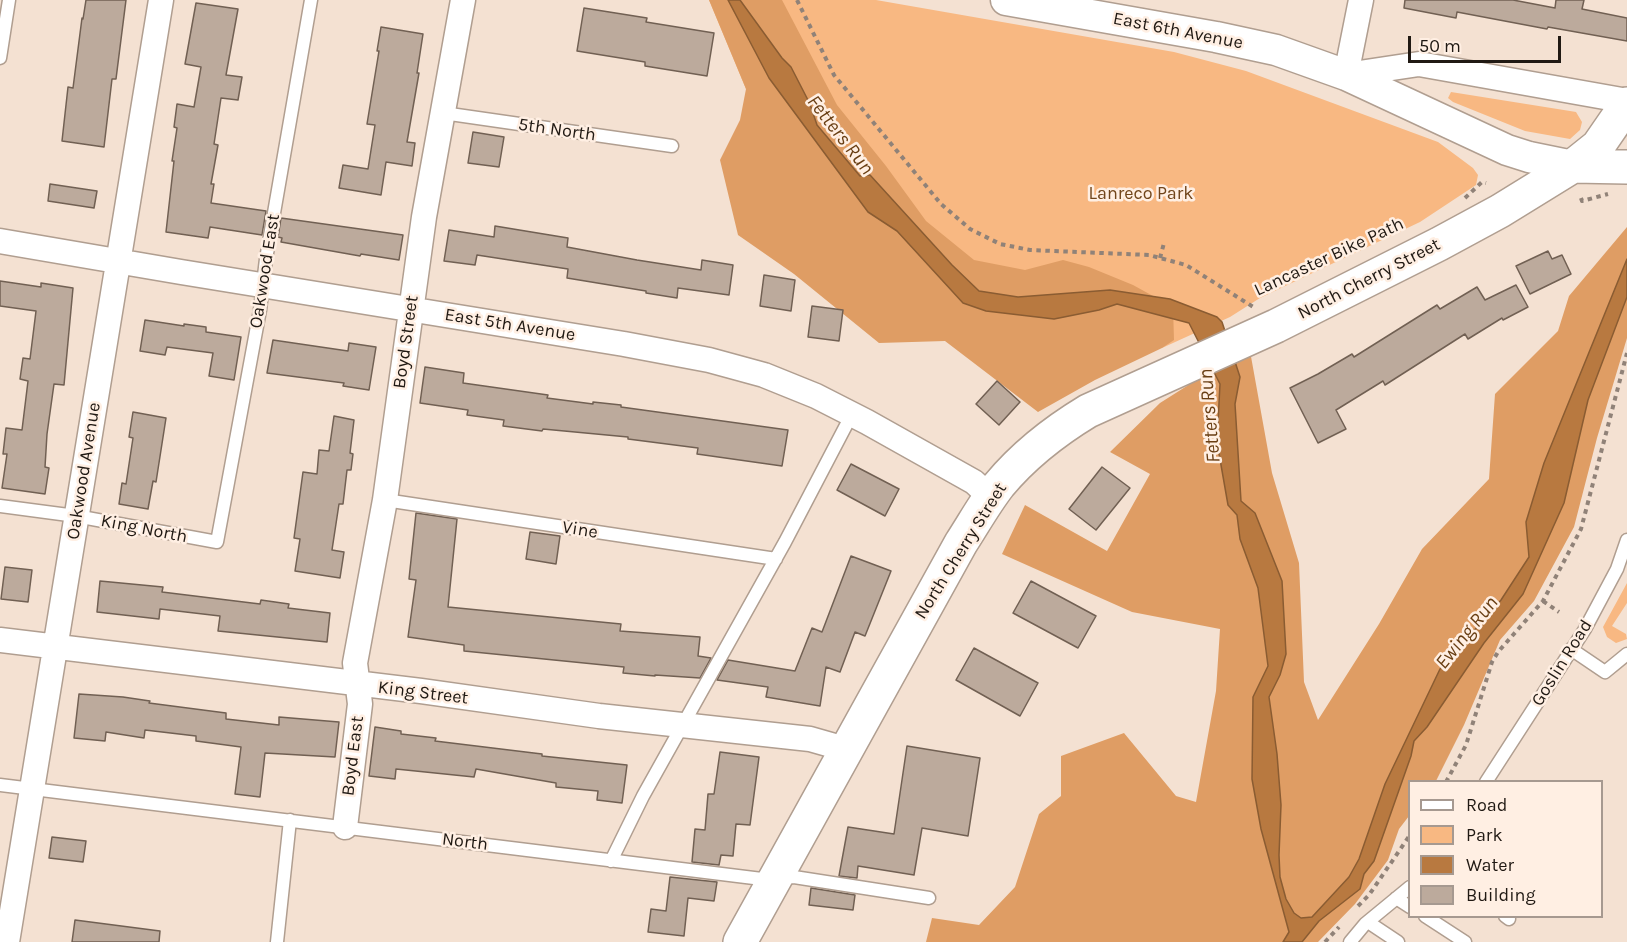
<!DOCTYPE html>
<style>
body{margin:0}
#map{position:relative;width:1627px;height:942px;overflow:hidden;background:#f4e1d2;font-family:Karla,sans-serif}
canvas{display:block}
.legend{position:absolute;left:1408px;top:780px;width:195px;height:138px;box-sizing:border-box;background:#ffefe3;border:2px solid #a69990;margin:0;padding:8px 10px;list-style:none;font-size:18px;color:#201913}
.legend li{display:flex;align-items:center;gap:12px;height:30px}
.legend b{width:30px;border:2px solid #a69990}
.scale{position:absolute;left:1408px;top:36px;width:153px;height:27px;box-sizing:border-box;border:3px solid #201913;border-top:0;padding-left:8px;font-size:18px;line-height:21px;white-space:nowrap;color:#201913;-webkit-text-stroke:4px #ffefe3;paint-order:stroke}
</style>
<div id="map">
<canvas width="1627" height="942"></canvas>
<ul class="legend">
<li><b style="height:8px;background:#fff"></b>Road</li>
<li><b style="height:16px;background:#f8b882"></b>Park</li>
<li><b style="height:16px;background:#b87940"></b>Water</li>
<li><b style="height:16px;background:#bcaa9c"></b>Building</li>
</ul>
<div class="scale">50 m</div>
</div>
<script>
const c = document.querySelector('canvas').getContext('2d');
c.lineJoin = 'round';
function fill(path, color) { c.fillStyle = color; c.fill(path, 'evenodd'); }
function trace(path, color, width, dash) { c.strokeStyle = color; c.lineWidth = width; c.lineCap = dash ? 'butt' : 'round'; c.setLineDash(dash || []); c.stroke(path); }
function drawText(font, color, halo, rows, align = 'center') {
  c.font = font + ' Karla,sans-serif'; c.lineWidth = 5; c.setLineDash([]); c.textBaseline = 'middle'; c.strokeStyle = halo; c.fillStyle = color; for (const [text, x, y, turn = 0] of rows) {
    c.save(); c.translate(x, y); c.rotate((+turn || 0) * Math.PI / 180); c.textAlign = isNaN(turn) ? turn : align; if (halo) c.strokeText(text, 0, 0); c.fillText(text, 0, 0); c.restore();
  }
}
fill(new Path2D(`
 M709 0H876L1174 52 1246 71 1438 142 1473 168 1478 175 1476 185 1420 222 1260 298 1230 317 1162 348 963 305 746 89Z
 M1451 92 1570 111 1576 112 1582 122 1580 130 1570 139 1525 131 1453 102 1448 98Z
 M1627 583V603L1612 626 1626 634 1627 639 1616 643 1607 637 1603 627Z`), '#f8b882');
fill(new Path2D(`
 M709 0H782L837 105 886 166 926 221 974 260 1025 270 1063 260 1089 267 1133 285 1173 307 1174 340 1162 348 1095 380 1038 412 945 341 879 343 794 274 738 235 720 160 740 120 746 89Z
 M1627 227V338L1597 438 1574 527 1534 601 1500 640 1464 725 1436 781 1410 782 1409 816 1399 829 1388 860 1355 904 1318 942H926L932 918 979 925 1015 887 1039 814 1061 796V756L1124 733 1176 796 1196 802 1216 691 1220 629 1132 612 1002 554 1025 505 1107 551 1150 474 1110 452 1160 403 1190 384 1250 351 1272 473 1299 563 1304 682 1318 720 1379 624 1422 549 1489 479 1495 394 1558 331 1569 296Z`), '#df9d64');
const water = new Path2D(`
 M728 0H740L782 58 791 67 810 104 817 125 860 176 870 175 952 265 979 291 1018 297 1110 290 1170 299 1217 317 1222 322 1240 377 1235 404 1241 501 1255 513 1282 581 1286 654 1280 675 1269 697 1277 754 1281 805 1279 855 1280 877 1286 899 1294 913 1301 918 1312 917 1349 877 1359 859 1385 784 1440 669 1501 600 1529 557 1526 522 1544 463 1627 259V297L1588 400 1564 503 1523 594 1484 643 1427 727 1414 741 1411 756 1374 861 1364 874 1360 889 1319 921 1302 942H1283L1289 932 1261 829 1252 779 1253 697 1268 666 1258 588 1240 539 1237 515 1228 505 1217 442 1220 384 1189 323 1117 304 1099 310 1054 319 986 311 963 303 897 231 868 212 769 78Z`);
fill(water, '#b87940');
trace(water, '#8a5c32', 1.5);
const building = new Path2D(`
 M86 0H126L116 79H112L104 147 62 141 68 87 73 88 82 18 83 19Z
 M1405 0H1513L1555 8 1556 0H1584L1582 9 1627 18V41L1548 27 1547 29 1457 12 1456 18 1404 8Z
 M196 3 238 9 226 75 242 77 238 100 221 98 214 144 218 145 211 184H214L211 203 266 211 262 235 210 227 208 238 166 232 174 161H172L177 128 174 127 177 104 194 107 201 67 185 64Z
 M584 8 647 18 646 22 714 33 707 76 645 66V62L577 51Z
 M381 27 423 34 417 73H419L407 142 415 143 412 166 386 162 381 195 339 188 343 165 368 169 375 125 367 124 379 51H377Z
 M473 132 504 137 499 167 468 163Z
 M50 184 97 191 94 208 48 201Z
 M281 218 403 235 399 260 361 254 360 256 281 242 282 238 278 237Z
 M495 226 568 238 567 247 637 260 701 270 702 260 733 265 729 295 678 288 677 298 646 293V291L567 278 568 269 477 255 475 265 444 261 449 230 494 237Z
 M1548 251 1552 259 1562 255 1571 274 1530 294 1516 266Z
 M764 275 795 280 791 311 760 306Z
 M0 281 41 287V283L73 288 64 385 54 384 47 434 45 467 49 468 45 494 2 488 7 454H3L6 428 22 430 28 381 20 379 23 358 30 359 36 311 0 306Z
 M1516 285 1528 307 1503 320 1502 318 1468 339 1465 334 1385 385 1383 381 1336 410 1346 429 1318 443 1290 388 1318 374 1352 354 1354 357 1437 305 1440 309 1477 287 1485 300Z
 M812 306 843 310 839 341 808 337Z
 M145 320 184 326V324L206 327V332L241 337 234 380 209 376 213 353 167 347 165 355 140 351Z
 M273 340 348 351 349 343 376 347 369 390 343 386 344 383 267 373Z
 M425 367 464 373 463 383 548 395 547 398 593 404V402L621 405V407L788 430 782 466 697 454 698 448 628 439V437L543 429 542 431 503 426 504 420 467 415 468 410 420 403Z
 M997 381 1020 402 999 425 976 404Z
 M133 412 166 418 156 482 153 481 148 509 119 504 122 483 126 484 133 438 129 437Z
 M334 416 354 420 350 453 353 454 351 470H347L343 504H339L332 550 344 552 340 578 295 571 300 539 294 538 303 472 317 474 319 450 329 451Z
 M851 464 899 489 885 516 837 490Z
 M1102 467 1130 488 1096 530 1069 509Z
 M416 513 457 519 448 607 621 624 620 631 700 637 698 656 711 658 700 678 655 675V676L623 673 624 667 464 651V645L408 637 416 580 409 579Z
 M530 532 560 536 556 564 526 559Z
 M851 556 891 571 865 636 855 632 840 672 826 667 820 706 766 697 768 687 717 680 728 660 795 671 812 628 822 632Z
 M5 567 32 570 28 602 1 599Z
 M100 581 163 587 162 592 260 604 261 600 289 604 288 608 330 613 327 642 218 631 220 616 160 609 159 619 97 612Z
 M1031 581 1096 616 1078 648 1013 613Z
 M974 648 1038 683 1020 716 956 680Z
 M79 694 123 697 150 701 149 703 226 713V719L279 725V717L339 722 335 757 265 753 260 797 235 794 241 747 196 741V736L145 730 144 738 106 732 105 741 74 738Z
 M375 727 401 731V734L436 738 435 741 542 754V756L627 765 622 803 597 800 598 791 556 787V783L476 769 474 777 396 769 395 779 369 776Z
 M907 746 980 758 968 836 922 828 914 875 858 866 857 878 839 876 848 827 894 834Z
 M720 752 759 757 750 825 736 824 733 856 721 855 719 865 692 862 695 829 705 830 708 794H714Z
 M52 837 86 841 83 862 49 858Z
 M670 877 717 882 714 901 688 898 684 936 648 932 651 909 666 911Z
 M811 888 855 895 853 910 809 905Z
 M75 920 160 931 159 942H72Z`);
fill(building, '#bcaa9c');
trace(building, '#716053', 1.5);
const service = new Path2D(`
 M0 58 9 0
 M443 113 672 146
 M385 500 776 559
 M0 506 76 516 217 542 260 310 266 259 311 0
 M1571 649 1605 672 1627 654
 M1486 782 1585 629 1617 569 1627 540
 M0 785 762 879 794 877 929 898
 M611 861 643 796 785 542 852 414
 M1396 898 1410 907
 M1425 916 1465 942
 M1505 916 1509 919
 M1368 922 1398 942
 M277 942 290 820
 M1350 942 1365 924 1410 887`);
const minor = new Path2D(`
 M1361 0 1346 75 1419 64 1627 101
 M0 241 181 272 624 344 709 360 764 375 816 396 867 422 974 482 990 497
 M0 640 421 691 599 716 810 739 831 745 845 752
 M345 827 360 704 355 663 385 500 424 217 463 0
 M7 942 161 0`);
const tertiary = new Path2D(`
 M1006 0 1216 37 1276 50 1346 75 1507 150 1529 157 1573 166`);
const secondary = new Path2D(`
 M1573 166 1627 167
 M740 942 961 543C974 523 985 503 999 485 1024 455 1055 431 1088 411L1276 326 1439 244 1500 211 1573 166 1598 146 1627 104`);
trace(service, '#b09e90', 15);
trace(minor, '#b09e90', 27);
trace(tertiary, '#b09e90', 33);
trace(secondary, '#b09e90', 36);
trace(new Path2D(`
 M797 0 834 75 941 204 970 229 1000 244 1030 250 1149 255 1186 265 1255 308
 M1465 198 1482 182 1486 183
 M1581 198 1582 201 1608 194
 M1160 258 1164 243
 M1543 601 1559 612
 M1446 782 1466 745 1492 662 1498 652 1543 601 1581 529 1627 353
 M1358 906 1369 895 1410 835
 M1325 942 1339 927`), '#908278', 4, [4.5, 4.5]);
trace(service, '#fff', 12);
trace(minor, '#fff', 24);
trace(tertiary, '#fff', 30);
trace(secondary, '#fff', 33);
drawText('18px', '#201913', '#ffefe3', [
 ["East 6th Avenue",1178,31,11],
 ["5th North",557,130,8],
 ["Lancaster Bike Path",1329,257,-25],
 ["Oakwood East",265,271,-81],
 ["North Cherry Street",1369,279,-27],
 ["East 5th Avenue",510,325,9],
 ["Boyd Street",406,342,-82],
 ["Oakwood Avenue",84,471,-81],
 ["King North",144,529,11],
 ["Vine",580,530,9],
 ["North Cherry Street",961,551,-58],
 ["Goslin Road",1562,663,-58],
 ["King Street",423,693,7],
 ["Boyd East",353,756,-83],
 ["North",465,842,7]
]);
drawText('18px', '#71451b', '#ffefe3', [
 ["Lanreco Park",1141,194]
]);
drawText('italic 20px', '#693e13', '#ffefe3', [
 ["Fetters Run",840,135,52],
 ["Fetters Run",1210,416,-95],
 ["Ewing Run",1467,633,-51]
]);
</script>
